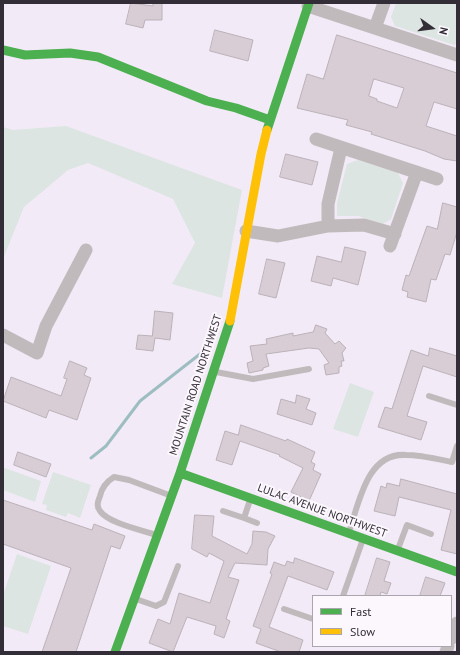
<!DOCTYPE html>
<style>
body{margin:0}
#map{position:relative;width:460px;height:655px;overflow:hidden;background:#f2ebf7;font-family:"PT Sans",sans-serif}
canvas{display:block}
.frame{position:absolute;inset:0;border:4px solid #332d37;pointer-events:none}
.legend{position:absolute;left:312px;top:595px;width:140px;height:52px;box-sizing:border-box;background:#fbf7fd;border:1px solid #aba6ae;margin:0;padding:5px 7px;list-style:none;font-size:12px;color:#332d37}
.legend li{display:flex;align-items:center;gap:8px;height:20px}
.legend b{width:20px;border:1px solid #aba6ae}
.north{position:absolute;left:412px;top:8px;width:40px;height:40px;-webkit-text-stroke:3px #fbf7fd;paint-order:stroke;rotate:104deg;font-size:11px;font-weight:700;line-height:16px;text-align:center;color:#332d37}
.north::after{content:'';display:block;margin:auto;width:14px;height:18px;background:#332d37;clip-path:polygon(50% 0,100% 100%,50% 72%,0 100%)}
</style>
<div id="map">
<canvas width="460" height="655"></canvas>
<div class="frame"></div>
<ul class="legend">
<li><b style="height:5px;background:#4caf50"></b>Fast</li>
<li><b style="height:5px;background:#ffc107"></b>Slow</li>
</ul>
<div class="north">N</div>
</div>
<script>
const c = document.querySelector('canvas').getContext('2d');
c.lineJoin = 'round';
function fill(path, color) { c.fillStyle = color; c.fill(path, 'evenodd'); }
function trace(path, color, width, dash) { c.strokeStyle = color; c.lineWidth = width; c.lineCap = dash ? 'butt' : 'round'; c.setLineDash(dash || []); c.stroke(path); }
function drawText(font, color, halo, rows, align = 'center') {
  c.font = font + ' "PT Sans",sans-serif'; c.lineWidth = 4; c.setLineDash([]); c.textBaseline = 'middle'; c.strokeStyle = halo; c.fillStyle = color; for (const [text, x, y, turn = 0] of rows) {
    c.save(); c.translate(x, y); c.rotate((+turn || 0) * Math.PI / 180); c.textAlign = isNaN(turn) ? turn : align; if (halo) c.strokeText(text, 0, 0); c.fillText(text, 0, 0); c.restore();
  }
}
fill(new Path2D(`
 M396 3H457V43L454 45 395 26 391 17Z
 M66 126 242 190 222 298 172 284 195 243 173 199 88 163 68 170 24 207 3 259V127L13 130Z
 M358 160 398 173 403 183 391 219 383 224 358 216H337V203L347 164Z
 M350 383 374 392 358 437 333 429Z
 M5 468 41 481 35 502 3 490V469Z
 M53 472 91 485 80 518 68 513 66 517 46 510 47 505 42 504Z
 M17 554 51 566 28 634 3 626V595Z`), '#dce5e1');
trace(new Path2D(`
 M91 458 106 446 140 401 200 354`), '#9dbdc1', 3);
const building = new Path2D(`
 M131 3 153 6V3H162V20H145L143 28 126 24Z
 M215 30 253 40 248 61 210 51Z
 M337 35 457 73V109L434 102 426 126 457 136V161L444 159 425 151 371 134 372 132 346 125 348 120 297 108 307 74 323 79ZM374 79 404 88 397 108 377 101V99L369 96Z
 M286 154 318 162 312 185 280 177Z
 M443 203 457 207V232L450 255 445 254 436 280 431 279 426 302 407 297 408 292 402 290 406 275 409 276 427 226 437 229Z
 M345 247 366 252 358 285 333 278 331 286 311 281 317 256 341 262Z
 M267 259 285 263 276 298 259 294Z
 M155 311 173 313 170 340 155 338 153 351 136 349 138 335 152 336Z
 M316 325 327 329 325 333 335 344 339 341 346 348 342 353 344 361H341L342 366 339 367V373L326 375 324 365 329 363 319 349 309 348 266 354 269 366 263 368V370L249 373 247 363 253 361 250 346 267 344 266 339 293 333V336L313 332Z
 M430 348 457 356V377L423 366 407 416 427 422 421 440 378 427 385 407 392 409 411 350 428 356Z
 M70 361 87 368 84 375 91 378 77 420 49 410 46 418 3 401 11 377 61 396 67 379 64 378Z
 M297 395 310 399 306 409 316 413 312 425 277 414 281 399 295 403Z
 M241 425 286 441 287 439 315 452 311 462 315 464 313 470 321 474 309 501 291 492 303 468 279 456 280 455 240 441 232 465 216 460 225 431 238 435Z
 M18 452 51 464 46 477 14 465Z
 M401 479 457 494V554L441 550 451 510 399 497 395 516 374 511 381 486 386 488 387 483 399 486Z
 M3 500 92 530 94 524 125 536 120 549 111 546 76 652H42L71 568 3 544Z
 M195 515 214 516 212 536 247 554 252 544 253 531 266 532 275 536 268 549 267 565 235 563 228 577 239 580 226 619 230 621 224 638 214 634 216 626 187 617 173 652 149 643 158 619 170 624 179 593 210 603 224 561 209 553 207 557 192 549Z
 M295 558 334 572 327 590 288 576 269 627 303 640 299 652H281L256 643 261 629 253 626 272 574 270 573 274 562 285 566 287 561 293 563Z
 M377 558 390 562 384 581 391 583 387 594 381 592 380 596H365Z
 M426 577 445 583 440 596H420Z`);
fill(building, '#d8cdd5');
trace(building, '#bab1b9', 1);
trace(new Path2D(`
 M216 372 253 379 309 369
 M429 396 457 405
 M223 511 244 518 250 500
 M244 518 257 523
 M349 532C359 503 367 452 406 455 421 455 437 459 452 462L457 446
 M156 535C142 530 108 523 100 511 96 506 98 501 100 496 102 487 106 482 114 477L129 480 169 495
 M398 549 407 525 431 534
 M343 596 363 539
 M136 599 156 606 164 602 178 566
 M284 609 313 619`), '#c0babc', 6);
trace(new Path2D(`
 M308 6 457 55
 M375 28 384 3
 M316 139 437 179
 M328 226V204L341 148
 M246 231 278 236 328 226 364 225 395 234
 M390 246 417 172
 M3 335 37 353 46 326 86 250
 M451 639 457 623
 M446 652 448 646`), '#c0babc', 13);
trace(new Path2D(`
 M3 50 25 55 70 53 98 57 207 101 236 108 270 120
 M267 130 309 3
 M180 473 457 572
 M115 652 180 473 230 321`), '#4caf50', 9);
trace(new Path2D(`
 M230 321 261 154 267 130`), '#ffc107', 9);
drawText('11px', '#332d37', '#fbf7fd', [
 ["MOUNTAIN ROAD NORTHWEST",196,385,-72],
 ["LULAC AVENUE NORTHWEST",322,511,20]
]);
</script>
